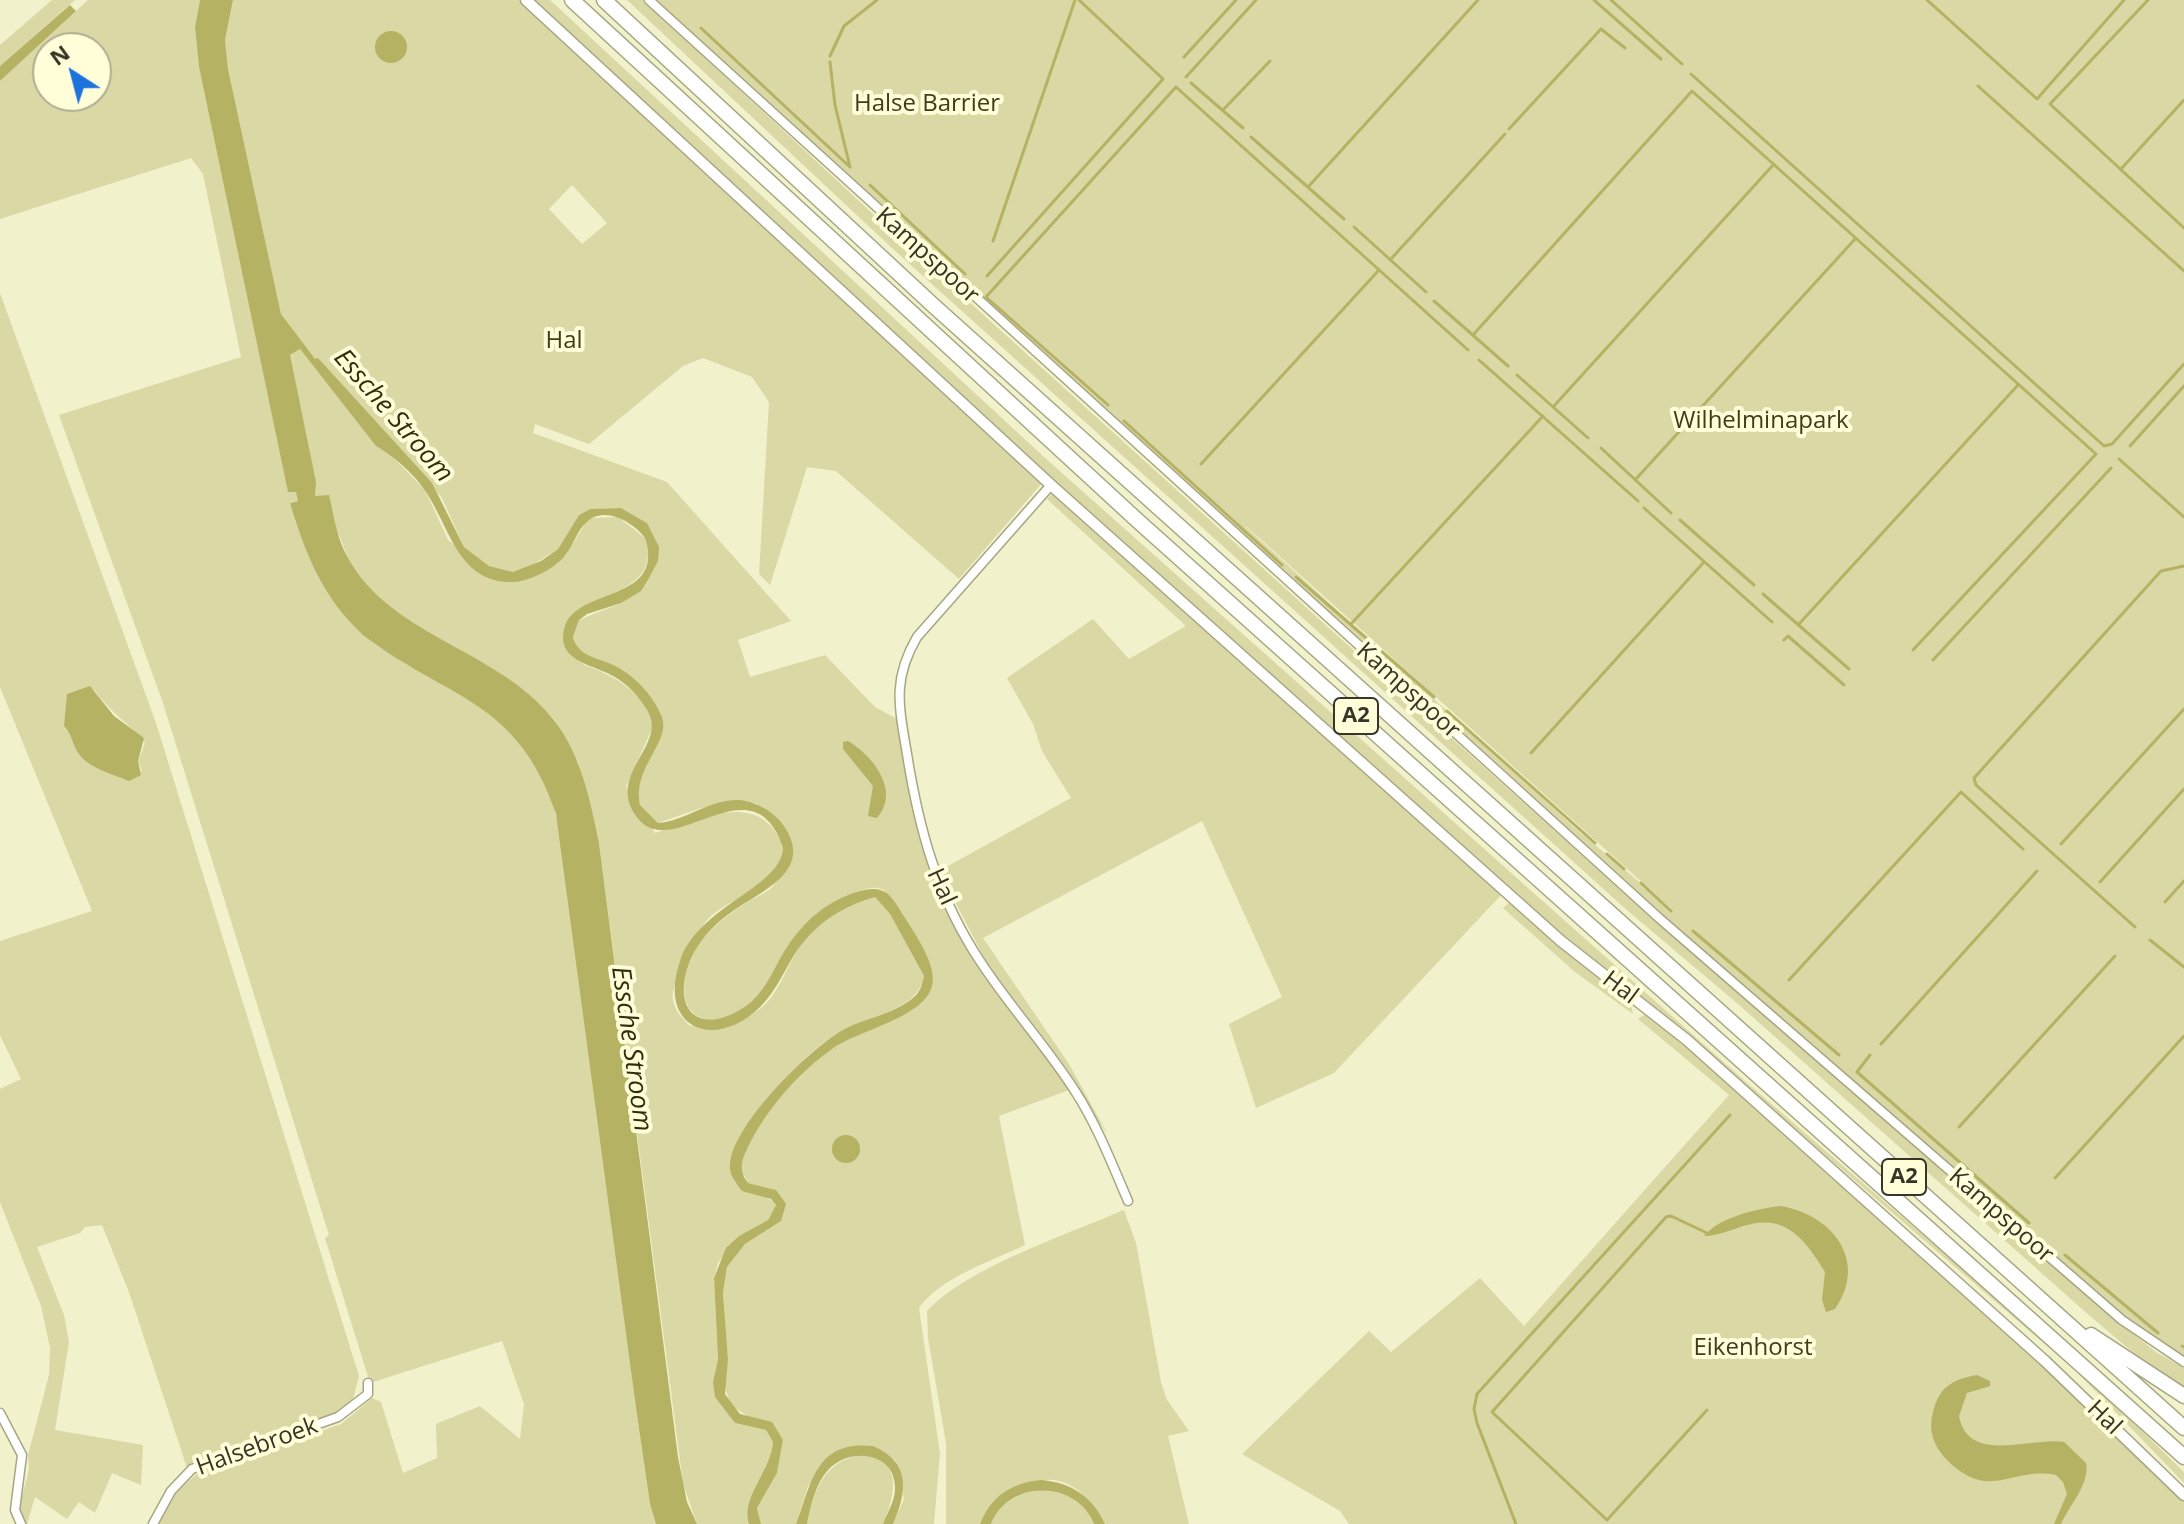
<!DOCTYPE html>
<style>
body{margin:0}
#map{position:relative;width:2184px;height:1524px;overflow:hidden;background:#f1f1cc;font-family:"Open Sans",sans-serif}
canvas{display:block}
.north{position:absolute;left:32px;top:32px;width:80px;height:80px;box-sizing:border-box;background:#fffed9;border:2px solid #afae92;border-radius:50%;rotate:324deg;font-size:22px;font-weight:700;line-height:32px;text-align:center;color:#363527}
.north::after{content:'';display:block;margin:auto;width:28px;height:36px;background:#1c73dd;clip-path:polygon(50% 0,100% 100%,50% 72%,0 100%)}
</style>
<div id="map">
<canvas width="2184" height="1524"></canvas>
<div class="north">N</div>
</div>
<script>
const c = document.querySelector('canvas').getContext('2d');
c.lineJoin = 'round';
function fill(path, color) { c.fillStyle = color; c.fill(path, 'evenodd'); }
function trace(path, color, width, dash) { c.strokeStyle = color; c.lineWidth = width; c.lineCap = dash ? 'butt' : 'round'; c.setLineDash(dash || []); c.stroke(path); }
function drawText(font, color, halo, rows, align = 'center') {
  c.font = font + ' "Open Sans",sans-serif'; c.lineWidth = 8; c.setLineDash([]); c.textBaseline = 'middle'; c.strokeStyle = halo; c.fillStyle = color; for (const [text, x, y, turn = 0] of rows) {
    c.save(); c.translate(x, y); c.rotate((+turn || 0) * Math.PI / 180); c.textAlign = isNaN(turn) ? turn : align; if (halo) c.strokeText(text, 0, 0); c.fillText(text, 0, 0); c.restore();
  }
}
fill(new Path2D(`
 M52 0H75L0 66V45Z
 M88 0H200L195 27 199 67 288 491H296L299 501 291 502C306 555 322 597 363 635 456 706 535 703 561 837L636 1408 650 1504 656 1524H156L173 1495 198 1473 341 1424 372 1398 381 1402 403 1473 437 1458 436 1424 480 1406 520 1439 524 1404 502 1341 370 1383 325 1238 329 1235 163 703 59 415 241 357 203 174 191 158 0 219V81ZM48 48H96V96H48Z
 M233 0H520L1042 483 959 579 836 471 807 467 770 585 759 574 769 402 752 377 703 358 683 366 589 444 535 424 533 433 667 482 791 621 738 640 750 677 825 655 875 707 897 719C910 768 910 820 929 868 960 949 1022 1018 1069 1090L999 1116 1025 1245C992 1261 941 1277 919 1308L940 1454 934 1524H893L904 1499 895 1460 848 1447 808 1486 796 1524H761L757 1508 777 1473 783 1440 731 1405 723 1382 728 1360 723 1293 727 1267 745 1244 781 1221 776 1190 748 1183 740 1167C749 1122 807 1062 846 1039 880 1020 903 1022 931 990L884 890C874 885 865 889 855 893 824 902 799 928 783 955 772 973 765 993 748 1005 705 1037 670 1013 690 962 701 934 724 917 748 902 756 897 769 892 774 885 782 875 787 858 793 847L756 803 701 808 658 823 640 805C632 767 670 743 662 718 648 676 582 672 573 637L579 620 621 603 658 561 647 523 621 508 590 509 579 515 558 549 524 570 513 572 489 566 464 547 442 498 306 349 281 314 228 69 225 40ZM572 185 607 223 582 244 549 209Z
 M535 0H550L1044 457 1746 1082 2078 1369 2184 1472V1483L2076 1371 1744 1085 1573 946 1067 494Z
 M627 0H643L902 241 1320 620 1633 901 2098 1306 2156 1352 2184 1368V1386L2148 1365 2090 1316 1738 1004 1628 911 893 249Z
 M656 0H2184V1359L2143 1333 1638 895 976 293 969 281 965 287ZM1246 527H1247L1675 912 1575 828Z
 M0 293 156 723 359 1376 353 1399 338 1413 215 1454 187 1468 130 1295 102 1225 85 1227 80 1233 37 1247 64 1315 69 1342 55 1430 143 1445 141 1485 112 1473 95 1513 79 1502 67 1519 35 1497 27 1524H24L19 1509 29 1469 28 1455 49 1375 50 1348 41 1306 0 1202V1089L21 1079 0 1035V941L92 911 0 687ZM77 690H94C109 711 129 723 145 743L138 761 142 771 123 779C94 760 86 752 64 726Z
 M299 348 376 445 389 453 425 490 448 540 501 580 566 555 586 522 593 518 618 517 645 538C664 596 585 590 565 625L584 665C616 676 641 691 654 724L626 787 655 833C698 819 763 787 783 848 782 884 733 896 710 917 698 928 670 984 673 1000 675 1011 682 1018 690 1026 709 1022 733 1021 751 1014 777 1004 787 963 802 943 820 917 846 906 875 897L890 914 924 976C917 1012 869 1015 841 1031 791 1061 763 1108 732 1156 724 1200 761 1186 776 1205L768 1220 739 1236 718 1263 714 1278 718 1359 713 1382 735 1423 766 1430 773 1442C771 1471 740 1498 749 1524H697L683 1483 599 843 578 762 554 719 526 692 397 614 365 583 350 562 338 533 315 497 290 355Z
 M1053 493 1502 894 1334 1073 1256 1108 1229 1024 1282 997 1202 821 983 938 1069 1064 1108 1135 988 965 939 871 1071 798 1042 751 1033 724 1007 678 1093 619 1129 659 1186 626 1047 499Z
 M1510 902 1630 1001 1633 1014 1575 972 1503 908Z
 M1644 1015 1650 1016 1694 1051 2009 1334 2184 1501V1524H1349L1340 1511 1242 1454 1369 1331 1391 1352 1480 1278 1524 1326 1729 1095 1638 1019Z
 M1124 1210 1136 1243 1161 1382 1167 1400 1189 1431 1168 1436 1189 1524H1105C1096 1503 1068 1473 1041 1481 1030 1484 1018 1494 1007 1500 995 1507 985 1510 980 1524H946V1443L928 1338 927 1311C967 1268 1068 1234 1124 1210Z
 M863 1455C905 1459 894 1498 883 1524H807C814 1490 825 1459 863 1455Z
 M1042 1490C1065 1492 1085 1502 1094 1524H991C1000 1502 1019 1492 1042 1490Z`), '#dad8a5');
fill(new Path2D(`
 M200 0H233L225 40 228 69 281 314 315 359 318 358 432 483 464 547 489 566 513 572 541 561 558 549 579 515 590 509 621 508 647 523 659 547 658 561 649 578 641 591 621 603 587 614 579 620 573 637C579 659 600 657 617 667 636 677 654 697 662 717 671 743 632 767 640 805L658 823C686 821 709 799 739 800 754 801 771 810 781 822 817 869 765 889 733 911 714 924 699 940 690 961 670 1012 701 1037 746 1006 763 994 771 975 781 957 798 927 823 902 857 892 880 885 888 890 900 910 912 930 938 964 932 986 924 1018 858 1030 832 1049 800 1072 771 1104 752 1139 744 1155 736 1167 748 1183L776 1190 786 1204 781 1221 745 1244 727 1267 723 1293 728 1359 725 1394 740 1414 772 1422 783 1440 777 1473 757 1508 761 1524H749C740 1498 771 1471 773 1442L766 1430 735 1423 715 1397 713 1382 718 1359 714 1278 726 1248 739 1236 768 1220 776 1205 771 1199 742 1191C737 1184 731 1178 730 1169 727 1129 809 1050 841 1031 863 1018 894 1015 914 997 921 991 922 984 924 976L890 914 875 897C837 908 810 927 790 962 781 978 773 994 760 1007 714 1052 657 1028 680 961 698 906 782 887 783 848 753 756 671 867 636 816 606 773 669 745 647 710 638 696 628 684 613 676 592 664 554 661 565 626 578 587 666 602 645 538 634 523 605 505 587 522 577 530 574 544 567 553 558 567 531 581 514 582 463 584 452 537 432 502 421 480 397 458 376 446L300 349 290 355 316 482 315 496 329 495C333 512 336 532 343 548 384 637 495 646 553 719 581 754 590 800 599 843L678 1457 687 1502 697 1524H656L650 1504 636 1408 556 814C517 698 449 701 363 635 322 597 306 555 290 503L298 501 296 492H288L199 67 195 27Z
 M70 5 76 11 0 81V66Z
 M375 47a16 16 0 1 1 32 0a16 16 0 1 1-32 0Z
 M90 686 114 716 144 738 138 761 141 775 129 781C113 774 90 769 79 754 72 745 73 735 64 726L67 694Z
 M848 741C873 756 901 791 877 818L868 816 873 786 843 749V742Z
 M832 1149a14 14 0 1 1 28 0a14 14 0 1 1-28 0Z
 M1780 1206C1832 1214 1869 1261 1835 1309L1826 1312 1822 1300 1825 1272C1806 1241 1787 1214 1747 1225 1732 1229 1719 1236 1704 1236 1719 1217 1757 1209 1780 1206Z
 M1977 1375 1990 1381V1386L1967 1393 1959 1416C1968 1465 2031 1437 2064 1442L2086 1463C2090 1484 2070 1504 2061 1524H2054L2067 1494 2063 1482 2056 1475C2010 1466 1990 1504 1945 1458 1933 1444 1928 1430 1933 1412 1939 1387 1953 1379 1977 1375Z
 M873 1446C911 1462 907 1492 893 1524H883C887 1513 895 1501 895 1489 896 1453 853 1447 831 1467 816 1481 811 1505 807 1524H796C812 1483 815 1440 873 1446Z
 M1042 1480C1072 1483 1093 1497 1105 1524H1094C1076 1480 1009 1479 991 1524H980C991 1496 1013 1482 1042 1480Z`), '#b5b264');
trace(new Path2D(`
 M1594 0 1661 59
 M1611 0 1682 64
 M1927 0 2037 99 2124 0
 M2148 0 2050 104 2184 228
 M701 28 850 167 835 105 830 62
 M830 56 844 26 877 0
 M1184 57 1236 0
 M1691 74 2104 446 2112 444 2184 364
 M1186 77 1256 0
 M1191 83 1243 128
 M1978 86 2184 271
 M1223 110 1270 61
 M1509 129 1601 29 1625 48
 M1251 137 1344 219
 M2121 169 2184 100
 M870 185 965 274
 M1308 187 1478 0
 M1354 227 1426 292
 M993 241 1075 0
 M1390 260 1505 134
 M987 276 1163 79 1079 0
 M1434 301 1508 366
 M1473 335 1692 91 2096 454 1913 650
 M1479 360 1638 501
 M1517 375 1588 438
 M1108 405 986 297 1176 87 1468 350
 M1553 407 1774 164
 M1124 421 1282 565
 M2130 446 2184 386
 M1601 448 1671 513
 M2119 459 2184 517
 M1201 464 1379 270
 M1635 480 1856 238
 M1644 508 1772 622
 M1680 520 1754 585
 M1296 577 1434 697
 M1763 594 1849 669
 M1351 624 1543 416
 M1799 624 2018 385
 M1784 640 1788 636 1844 685
 M1933 660 2111 468
 M1447 711 1595 843
 M1531 753 1704 562
 M2061 844 2184 709
 M1607 854 1624 869
 M2100 882 2184 789
 M1641 883 1671 911
 M2165 902 2184 881
 M2135 927 1976 785 1974 778 2161 571 2184 566
 M1693 931 1839 1055
 M2150 940 2184 967
 M1789 980 1961 792 2023 849
 M1881 1044 2037 871
 M1870 1055 1857 1072 2029 1223
 M1959 1127 2115 956
 M2055 1178 2184 1036
 M2065 1255 2158 1333
 M2182 1346 2184 1347
 M1707 1410 1607 1520 1492 1412 1666 1217 1671 1216 1707 1233
 M1516 1524 1477 1423 1474 1409 1477 1394 1730 1115`), '#b5b264', 3);
const minor = new Path2D(`
 M649 0 1659 918 2122 1320 2184 1362
 M1051 485 917 637C892 680 899 706 907 754 919 830 938 899 982 964 1011 1008 1047 1047 1075 1091 1097 1125 1112 1164 1128 1201
 M0 1413 22 1455 15 1510 21 1524
 M153 1524 171 1491 192 1469 338 1417 368 1394V1383`);
const tertiary = new Path2D(`
 M526 0 1051 485 1561 941 1687 1040 2045 1361 2184 1495`);
const motorway = new Path2D(`
 M572 0 1138 521 2184 1457
 M604 0 935 307 2184 1428
 M2091 1335 2184 1396`);
trace(minor, '#a7a683', 11);
trace(tertiary, '#a7a683', 13);
trace(motorway, '#a7a683', 17);
trace(minor, '#fff', 8);
trace(tertiary, '#fff', 10);
trace(motorway, '#fff', 14);
for (const [x, y, w] of [
 [1356,716,44],
 [1904,1177,44]
]) { const box = new Path2D(); box.roundRect(x - w / 2, y - 18, w, 36, 6); c.fillStyle = '#fffed9'; c.fill(box); trace(box, '#363527', 2); }
drawText('bold 22px', '#363527', null, [
 ["A2",1356,716],
 ["A2",1904,1177]
]);
drawText('24px', '#3f3d1b', '#fffed9', [
 ["Halse Barrier",927,104],
 ["Hal",564,341],
 ["Wilhelminapark",1761,421],
 ["Eikenhorst",1753,1348]
]);
drawText('24px', '#363527', '#fffed9', [
 ["Kampspoor",927,256,42],
 ["Kampspoor",1408,691,42],
 ["Hal",941,887,65],
 ["Hal",1620,988,37],
 ["Kampspoor",2001,1216,41],
 ["Hal",2104,1418,44],
 ["Halsebroek",257,1447,-20]
]);
drawText('italic 26px', '#302e0b', '#fffed9', [
 ["Essche Stroom",393,416,49],
 ["Essche Stroom",631,1049,82]
]);
</script>
